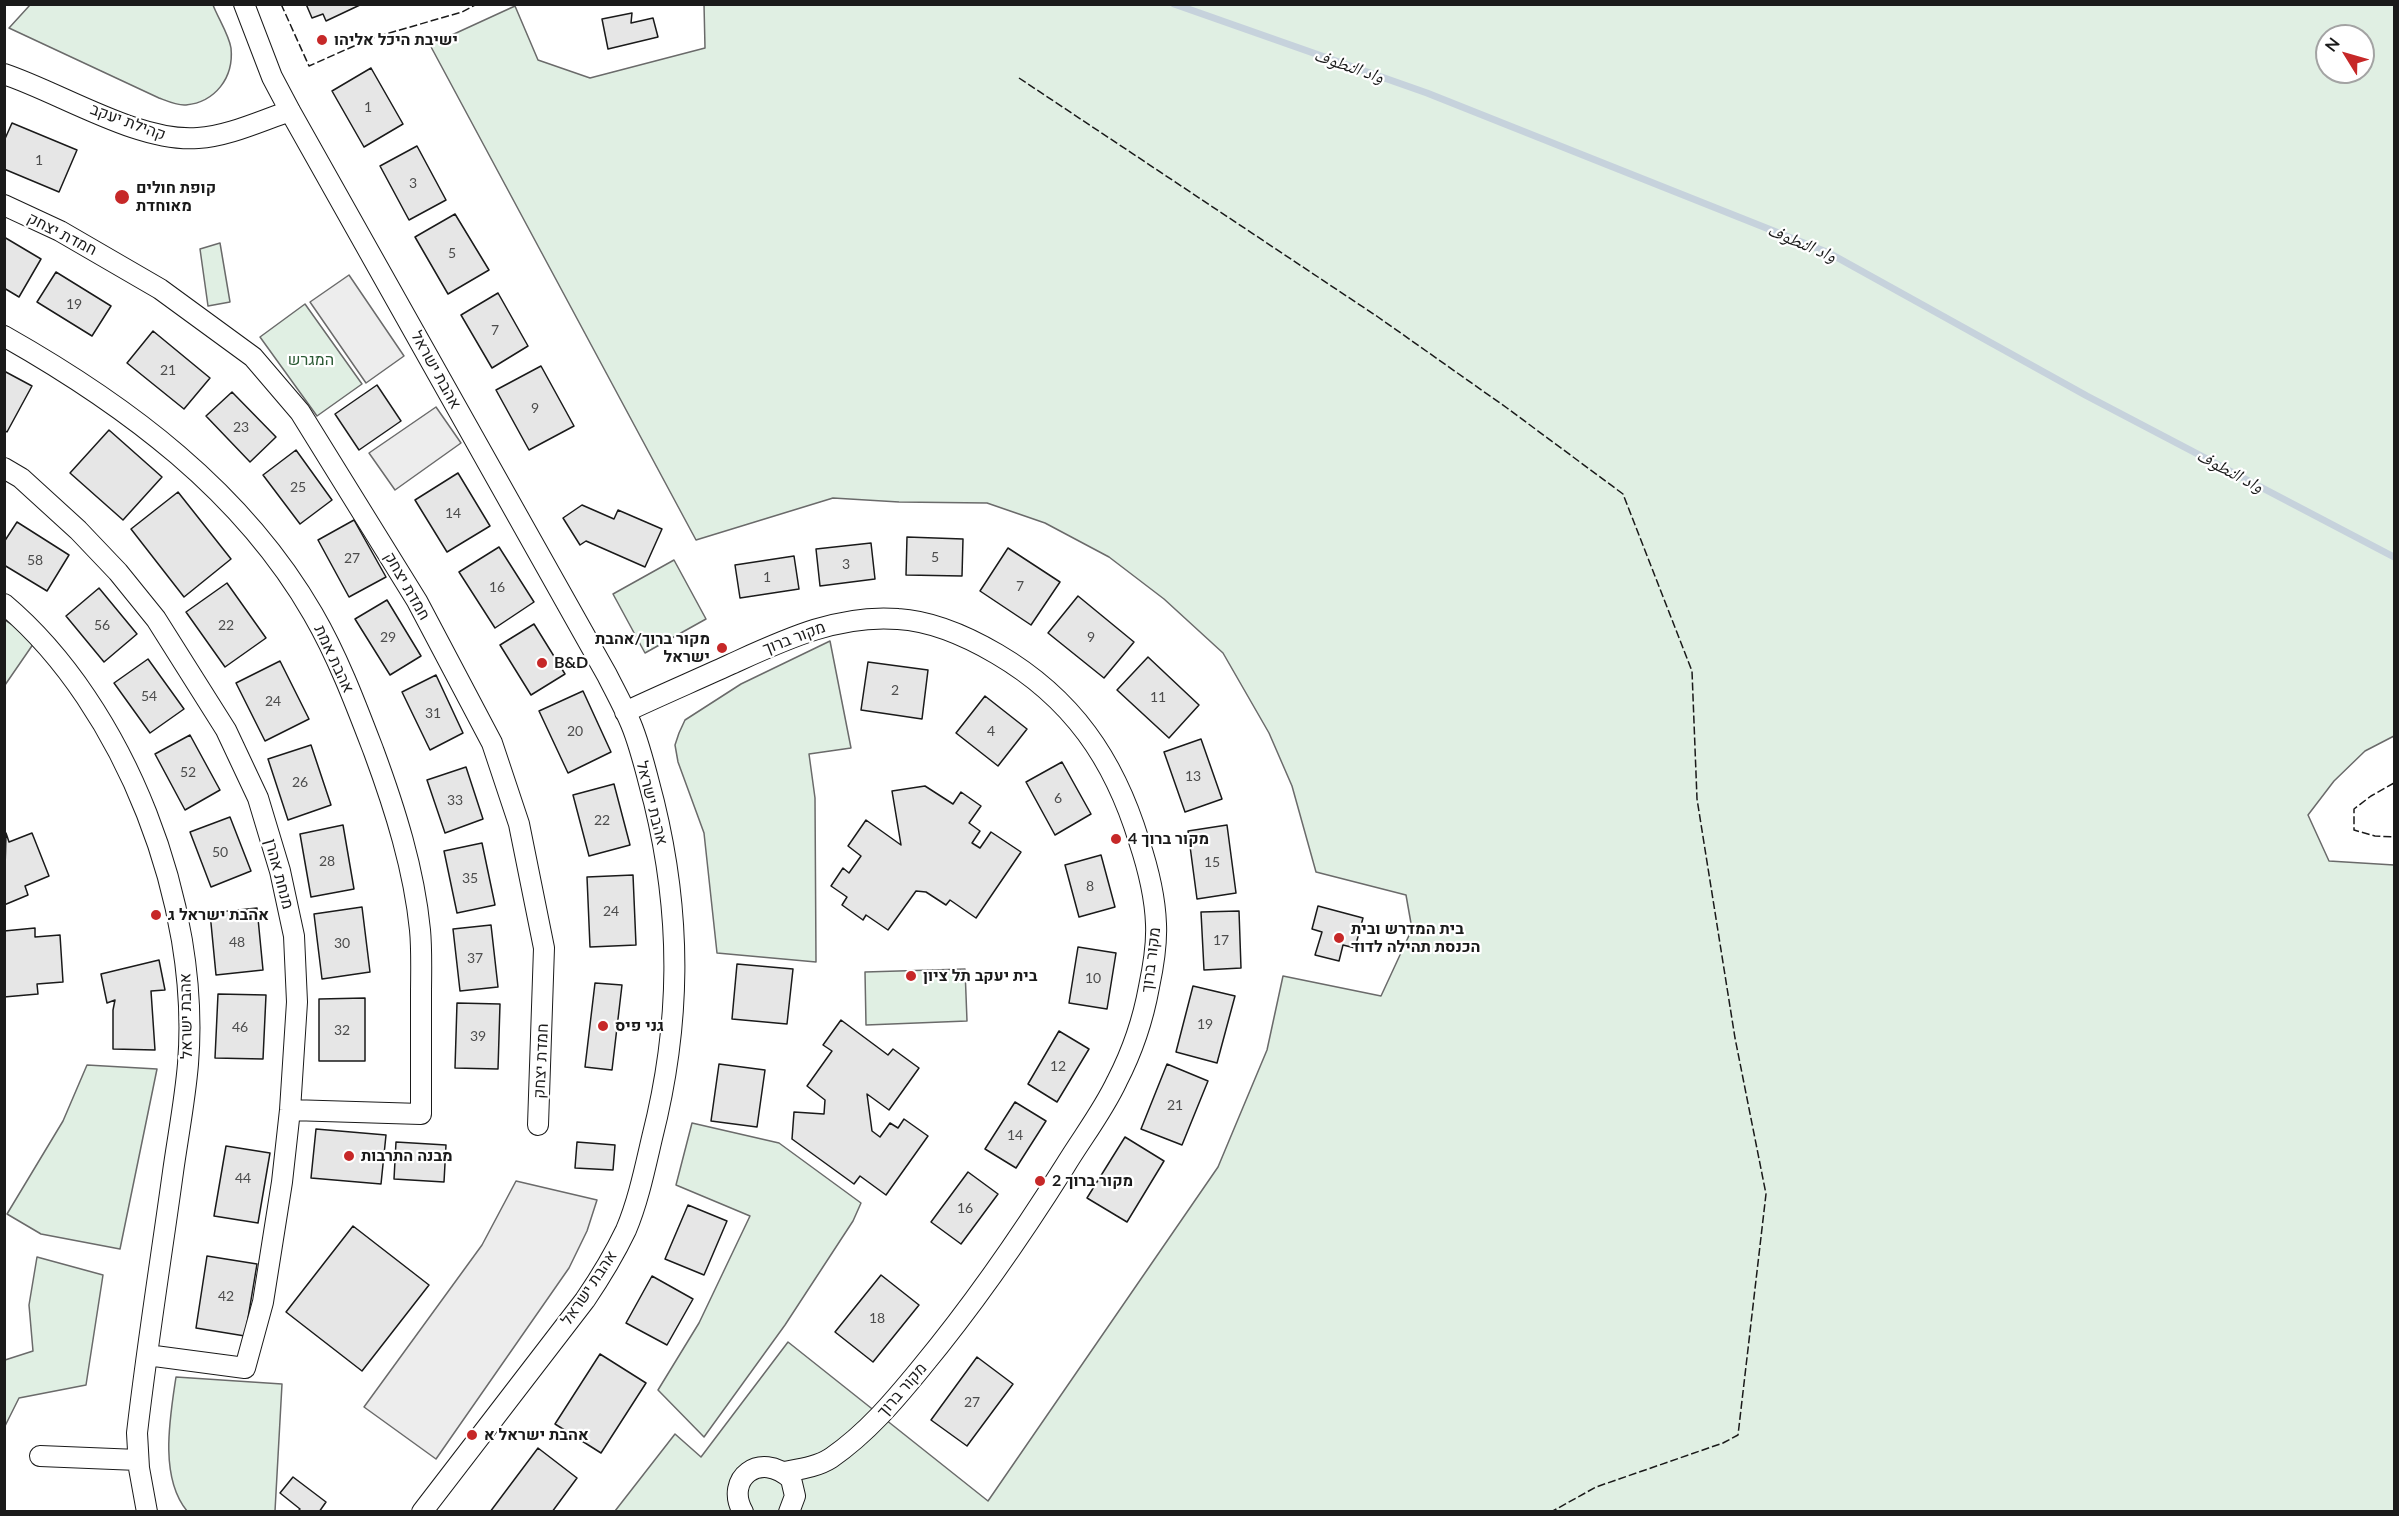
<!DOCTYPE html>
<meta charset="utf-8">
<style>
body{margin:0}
#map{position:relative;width:2399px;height:1516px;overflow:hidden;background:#fff;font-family:Lato,sans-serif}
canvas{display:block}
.frame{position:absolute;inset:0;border:6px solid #1a1a1a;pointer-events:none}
.north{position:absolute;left:2315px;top:24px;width:60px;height:60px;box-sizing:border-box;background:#fff;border:2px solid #a3a3a3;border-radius:50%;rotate:307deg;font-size:16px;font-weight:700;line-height:24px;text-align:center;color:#1a1a1a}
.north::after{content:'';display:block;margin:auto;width:21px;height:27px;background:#c62828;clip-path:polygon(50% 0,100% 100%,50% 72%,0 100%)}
</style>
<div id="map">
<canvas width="2399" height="1516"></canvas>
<div class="frame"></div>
<div class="north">N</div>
</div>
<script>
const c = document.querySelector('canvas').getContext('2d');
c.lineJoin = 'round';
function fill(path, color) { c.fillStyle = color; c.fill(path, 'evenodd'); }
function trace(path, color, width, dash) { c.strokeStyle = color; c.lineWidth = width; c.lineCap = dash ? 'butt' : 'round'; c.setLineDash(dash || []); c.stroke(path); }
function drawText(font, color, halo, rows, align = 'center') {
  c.font = font + ' Lato,"Noto Naskh Arabic",Heebo,sans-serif'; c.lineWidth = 4.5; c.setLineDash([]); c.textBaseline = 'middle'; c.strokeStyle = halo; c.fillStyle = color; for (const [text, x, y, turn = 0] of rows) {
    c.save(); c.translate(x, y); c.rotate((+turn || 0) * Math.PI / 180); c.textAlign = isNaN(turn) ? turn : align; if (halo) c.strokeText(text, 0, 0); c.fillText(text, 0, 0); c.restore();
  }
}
const green = new Path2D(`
 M704 4 2394 5V736L2365 751 2334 781 2308 815 2329 861 2394 865V1511H615L675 1434 701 1457 788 1342 988 1501 1218 1167 1267 1050 1283 976 1381 996 1412 929 1406 895 1316 872 1292 786 1269 733 1223 653 1164 599 1109 557 1045 523 987 503 899 502 833 498 696 540 430 45 515 6 538 60 590 78 705 48ZM2327 36H2363V72H2327Z
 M30 5H213C218 18 229 35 231 48 234 78 215 102 186 105 178 106 167 101 159 98L9 28Z
 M220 243 230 302 208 306 200 249Z
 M305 304 362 384 317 416 260 337Z
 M674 560 706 619 645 653 613 594Z
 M5 620 36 640 5 685Z
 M830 641 851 748 809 754 815 798 816 962 717 953 704 833 678 762 675 745 679 733 685 720 741 684Z
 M965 969 967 1021 866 1025 865 972Z
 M87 1065 157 1069 120 1249 41 1234 7 1214 63 1121Z
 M692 1123 779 1143 861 1203 853 1221 785 1325 704 1437 658 1390 699 1323 750 1216 676 1185Z
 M37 1257 103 1275 86 1385 19 1398 5 1426V1360L33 1351 29 1305Z
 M176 1377 282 1384 275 1511H187C159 1477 170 1417 176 1377Z`);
fill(green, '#e0efe3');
trace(green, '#6a6a6a', 1.5);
const parking = new Path2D(`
 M349 275 404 356 366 383 310 302Z
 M436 407 461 443 395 490 369 453Z
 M516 1181 597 1200 587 1231 569 1268 436 1459 364 1407 482 1245Z`);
fill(parking, '#ededed');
trace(parking, '#6a6a6a', 1.5);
trace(new Path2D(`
 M1174 4 1427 93 1829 253 2087 396 2394 557`), '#c6d2dc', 7);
const building = new Path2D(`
 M306 4H362L326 21 323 14 312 18Z
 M632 13 631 23 653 18 658 37 608 49 602 19Z
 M371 68 403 124 364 147 332 91Z
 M12 123 77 150 59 192 4 169V141Z
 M417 146 446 200 409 220 380 166Z
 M455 214 489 270 448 294 415 237Z
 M4 237 41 259 19 297 4 288Z
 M56 272 111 306 92 336 37 302Z
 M498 293 528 346 492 368 461 315Z
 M153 331 210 378 184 409 127 363Z
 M541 366 574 426 529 450 496 390Z
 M4 371 32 386 7 432 4 430Z
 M377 385 401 421 359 450 335 414Z
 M232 392 276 437 250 462 206 416Z
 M109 430 162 477 123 520 70 473Z
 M296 450 332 500 300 524 263 475Z
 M458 473 490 526 447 552 415 500Z
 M178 492 231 559 184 597 131 529Z
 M582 505 614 519 618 510 662 529 645 567 586 541 580 545 563 518Z
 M354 520 386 577 349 597 318 540Z
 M17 522 69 555 47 591 4 565V542Z
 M907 537 963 539 962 576 906 575Z
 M871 543 875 579 820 586 816 549Z
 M499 547 534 602 495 628 459 572Z
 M1008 548 1060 582 1031 625 980 591Z
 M794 556 799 589 740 598 735 565Z
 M227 583 266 638 225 667 186 612Z
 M99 588 137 634 104 662 66 616Z
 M1078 596 1134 642 1104 678 1048 633Z
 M387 600 421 656 390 675 355 619Z
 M534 624 565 674 531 695 500 645Z
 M1148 657 1199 705 1169 738 1117 690Z
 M148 659 184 709 150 733 114 683Z
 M280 661 309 719 265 741 236 683Z
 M868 662 928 670 922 719 861 710Z
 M436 675 463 733 430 750 402 692Z
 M583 691 611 752 568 773 539 711Z
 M985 696 1027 729 998 766 956 733Z
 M190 735 220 790 185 810 155 754Z
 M1201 739 1222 799 1185 812 1164 752Z
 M311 745 331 805 288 820 268 759Z
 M1062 762 1091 814 1055 835 1026 782Z
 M466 767 483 819 445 833 427 780Z
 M614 784 630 845 589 856 573 795Z
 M925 786 953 804 961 792 981 806 969 823 980 831 972 843 980 848 991 832 1021 852 976 918 950 900 946 905 926 892 916 891 888 930 866 915 863 920 842 905 847 897 831 886 843 868 849 873 861 856 848 846 866 820 901 845 892 791Z
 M230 817 251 871 211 887 190 832Z
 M343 825 354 889 311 897 300 834Z
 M1227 825 1236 893 1197 899 1188 831Z
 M6 833 9 842 32 833 49 876 25 886 28 895 4 905Z
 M482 843 495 905 457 913 444 851Z
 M1101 855 1115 907 1079 917 1065 865Z
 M633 875 636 945 590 947 587 877Z
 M1318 906 1363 918 1355 948 1343 945 1339 961 1315 955 1322 932 1312 929Z
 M362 907 370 972 322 979 314 914Z
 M257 908 263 970 216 975 210 913Z
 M1239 911 1241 968 1204 970 1201 912Z
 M491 925 498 987 460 991 453 929Z
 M35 928V937L60 935 63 982 37 984 38 994 4 997V931Z
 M1078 947 1116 953 1107 1009 1069 1003Z
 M159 960 165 990 151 991 155 1050 113 1049V1010L115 1000 107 1003 101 974Z
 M737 964 793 969 787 1024 732 1019Z
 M595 983 622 985 612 1070 585 1067Z
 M1193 986 1235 996 1217 1063 1176 1052Z
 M218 994 266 995 263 1059 215 1058Z
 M365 998V1061H319V999Z
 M457 1003 500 1004 498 1069 455 1068Z
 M841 1020 888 1055 893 1049 919 1068 889 1110 867 1094 872 1131 880 1137 890 1123 898 1128 904 1119 928 1136 886 1195 860 1176 854 1184 792 1139 794 1112 824 1114 825 1100 807 1086 832 1051 823 1045Z
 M1059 1031 1089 1049 1057 1102 1028 1084Z
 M719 1064 765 1070 757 1127 711 1121Z
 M1167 1064 1208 1081 1182 1145 1141 1129Z
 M1015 1102 1046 1121 1016 1168 985 1149Z
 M316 1129 386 1135 381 1184 311 1178Z
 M1125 1137 1164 1161 1127 1222 1087 1198Z
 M396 1142 446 1145 444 1182 394 1179Z
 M577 1142 615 1145 613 1170 575 1168Z
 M226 1146 270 1153 258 1223 214 1216Z
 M968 1172 998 1194 961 1244 931 1222Z
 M688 1205 727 1221 704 1275 665 1259Z
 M353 1226 429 1285 362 1371 286 1312Z
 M207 1256 257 1264 245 1336 196 1328Z
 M881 1275 919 1305 873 1362 835 1332Z
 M652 1276 693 1299 667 1345 626 1323Z
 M600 1354 646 1383 601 1453 555 1424Z
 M977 1357 1013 1384 967 1446 931 1420Z
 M538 1448 577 1478 552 1512H490Z
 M293 1477 326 1502 319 1512H297L300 1509 280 1493Z`);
fill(building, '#e6e6e6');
trace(building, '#1a1a1a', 1.5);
const street = new Path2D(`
 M244 4 272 77 290 111 607 675C615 691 624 707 631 724 641 748 647 776 654 802 682 917 681 1024 652 1138 645 1168 638 1202 626 1230 614 1255 600 1278 585 1300L422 1512
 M4 74C61 93 139 143 198 138 229 136 260 121 290 111
 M4 205 60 231 160 289 253 357 300 412 417 601 492 743 519 824 544 948 538 1125
 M4 336C126 405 242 491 313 614 338 657 356 705 374 752 395 809 414 869 420 930 422 951 421 974 421 996 421 1035 421 1074 421 1114L290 1110
 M4 468 21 478 78 530 118 572 156 619 226 730 258 798 280 871 294 936 297 1002 290 1110 282 1182 263 1302 245 1368 147 1355
 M4 604C126 707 201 906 188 1064 185 1100 178 1136 173 1172 161 1259 147 1346 137 1433L139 1468 147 1512
 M625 712C659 696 694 681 729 665 782 641 837 614 898 619 932 621 968 637 997 654 1072 698 1114 759 1139 841 1148 868 1155 895 1156 924 1157 944 1153 968 1149 987 1143 1020 1132 1052 1117 1081 1103 1111 1082 1138 1065 1166 1021 1236 974 1304 921 1368 894 1401 867 1433 831 1458 817 1467 800 1469 784 1472
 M40 1456 138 1460
 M743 1512C724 1479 760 1450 791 1479L795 1496 789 1512`);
trace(street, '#1a1a1a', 22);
trace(street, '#fff', 20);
trace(new Path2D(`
 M281 4 309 66 372 38 462 12 477 4
 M1019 78 1378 317 1507 408 1623 494 1692 671 1697 799 1735 1038 1766 1194 1738 1435 1723 1443 1596 1487 1551 1512
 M2394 783 2371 796 2354 809V830L2375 836 2394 837`), '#1a1a1a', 1.5, [8, 3]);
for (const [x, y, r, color] of [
 [322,40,6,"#c62828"],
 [122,197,8,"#c62828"],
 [722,648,6,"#c62828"],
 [542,663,6,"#c62828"],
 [1116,839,6,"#c62828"],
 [156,915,6,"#c62828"],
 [1339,938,6,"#c62828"],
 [911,976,6,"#c62828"],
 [603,1026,6,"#c62828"],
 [349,1156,6,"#c62828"],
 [1040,1181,6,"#c62828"],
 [472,1435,6,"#c62828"]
]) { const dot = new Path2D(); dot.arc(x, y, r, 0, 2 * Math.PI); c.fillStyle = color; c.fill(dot); trace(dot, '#fff', 2); }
drawText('14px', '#4d4d4d', null, [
 ["1",368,107],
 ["1",39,160],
 ["3",413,183],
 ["5",452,253],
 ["19",74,304],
 ["7",495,330],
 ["21",168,370],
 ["9",535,408],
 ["23",241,427],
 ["25",298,487],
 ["14",453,513],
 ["5",935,557],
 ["27",352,558],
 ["58",35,560],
 ["3",846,564],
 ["1",767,577],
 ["7",1020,586],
 ["16",497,587],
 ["56",102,625],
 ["22",226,625],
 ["29",388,637],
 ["9",1091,637],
 ["2",895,690],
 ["54",149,696],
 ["11",1158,697],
 ["24",273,701],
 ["31",433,713],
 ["20",575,731],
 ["4",991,731],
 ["52",188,772],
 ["13",1193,776],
 ["26",300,782],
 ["6",1058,798],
 ["33",455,800],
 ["22",602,820],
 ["50",220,852],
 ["28",327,861],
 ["15",1212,862],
 ["35",470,878],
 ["8",1090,886],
 ["24",611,911],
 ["17",1221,940],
 ["48",237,942],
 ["30",342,943],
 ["37",475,958],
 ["10",1093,978],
 ["19",1205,1024],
 ["46",240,1027],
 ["32",342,1030],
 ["39",478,1036],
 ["12",1058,1066],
 ["21",1175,1105],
 ["14",1015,1135],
 ["44",243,1178],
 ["16",965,1208],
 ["42",226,1296],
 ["18",877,1318],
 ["27",972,1402]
]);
drawText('bold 16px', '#1a1a1a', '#fff', [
 ["ישיבת היכל אליהו",334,40],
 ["קופת חולים",136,188],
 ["מאוחדת",136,206],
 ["מקור ברוך/אהבת",710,639,"right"],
 ["ישראל",710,657,"right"],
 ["B&D",554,663],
 ["מקור ברוך 4",1128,839],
 ["אהבת ישראל ג",168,915],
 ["בית המדרש ובית",1351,929],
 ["הכנסת תהילה לדוד",1351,947],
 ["בית יעקב תל ציון",923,976],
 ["גני פיס",615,1026],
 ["מבנה התרבות",361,1156],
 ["מקור ברוך 2",1052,1181],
 ["אהבת ישראל א",484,1435]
], 'left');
drawText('16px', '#1a1a1a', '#fff', [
 ["קהילת יעקב",128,122,20],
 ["חמדת יצחק",62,234,27],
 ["אהבת ישראל",436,370,61],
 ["חמדת יצחק",407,586,60],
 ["מקור ברוך",794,638,-21],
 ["אהבת אמת",334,659,65],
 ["אהבת ישראל",652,803,76],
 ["מנחת אהרן",279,874,75],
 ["מקור ברוך",1151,960,-83],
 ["אהבת ישראל",186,1016,-91],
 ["חמדת יצחק",541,1061,-87],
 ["אהבת ישראל",589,1288,-56],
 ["מקור ברוך",902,1390,-49]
]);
drawText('16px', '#2b5a34', '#fff', [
 ["המגרש",311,360]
]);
drawText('italic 18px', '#1a1a1a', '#fff', [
 ["واد النطوف",1349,66,19],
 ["واد النطوف",1802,243,23],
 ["واد النطوف",2230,471,28]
]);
</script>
